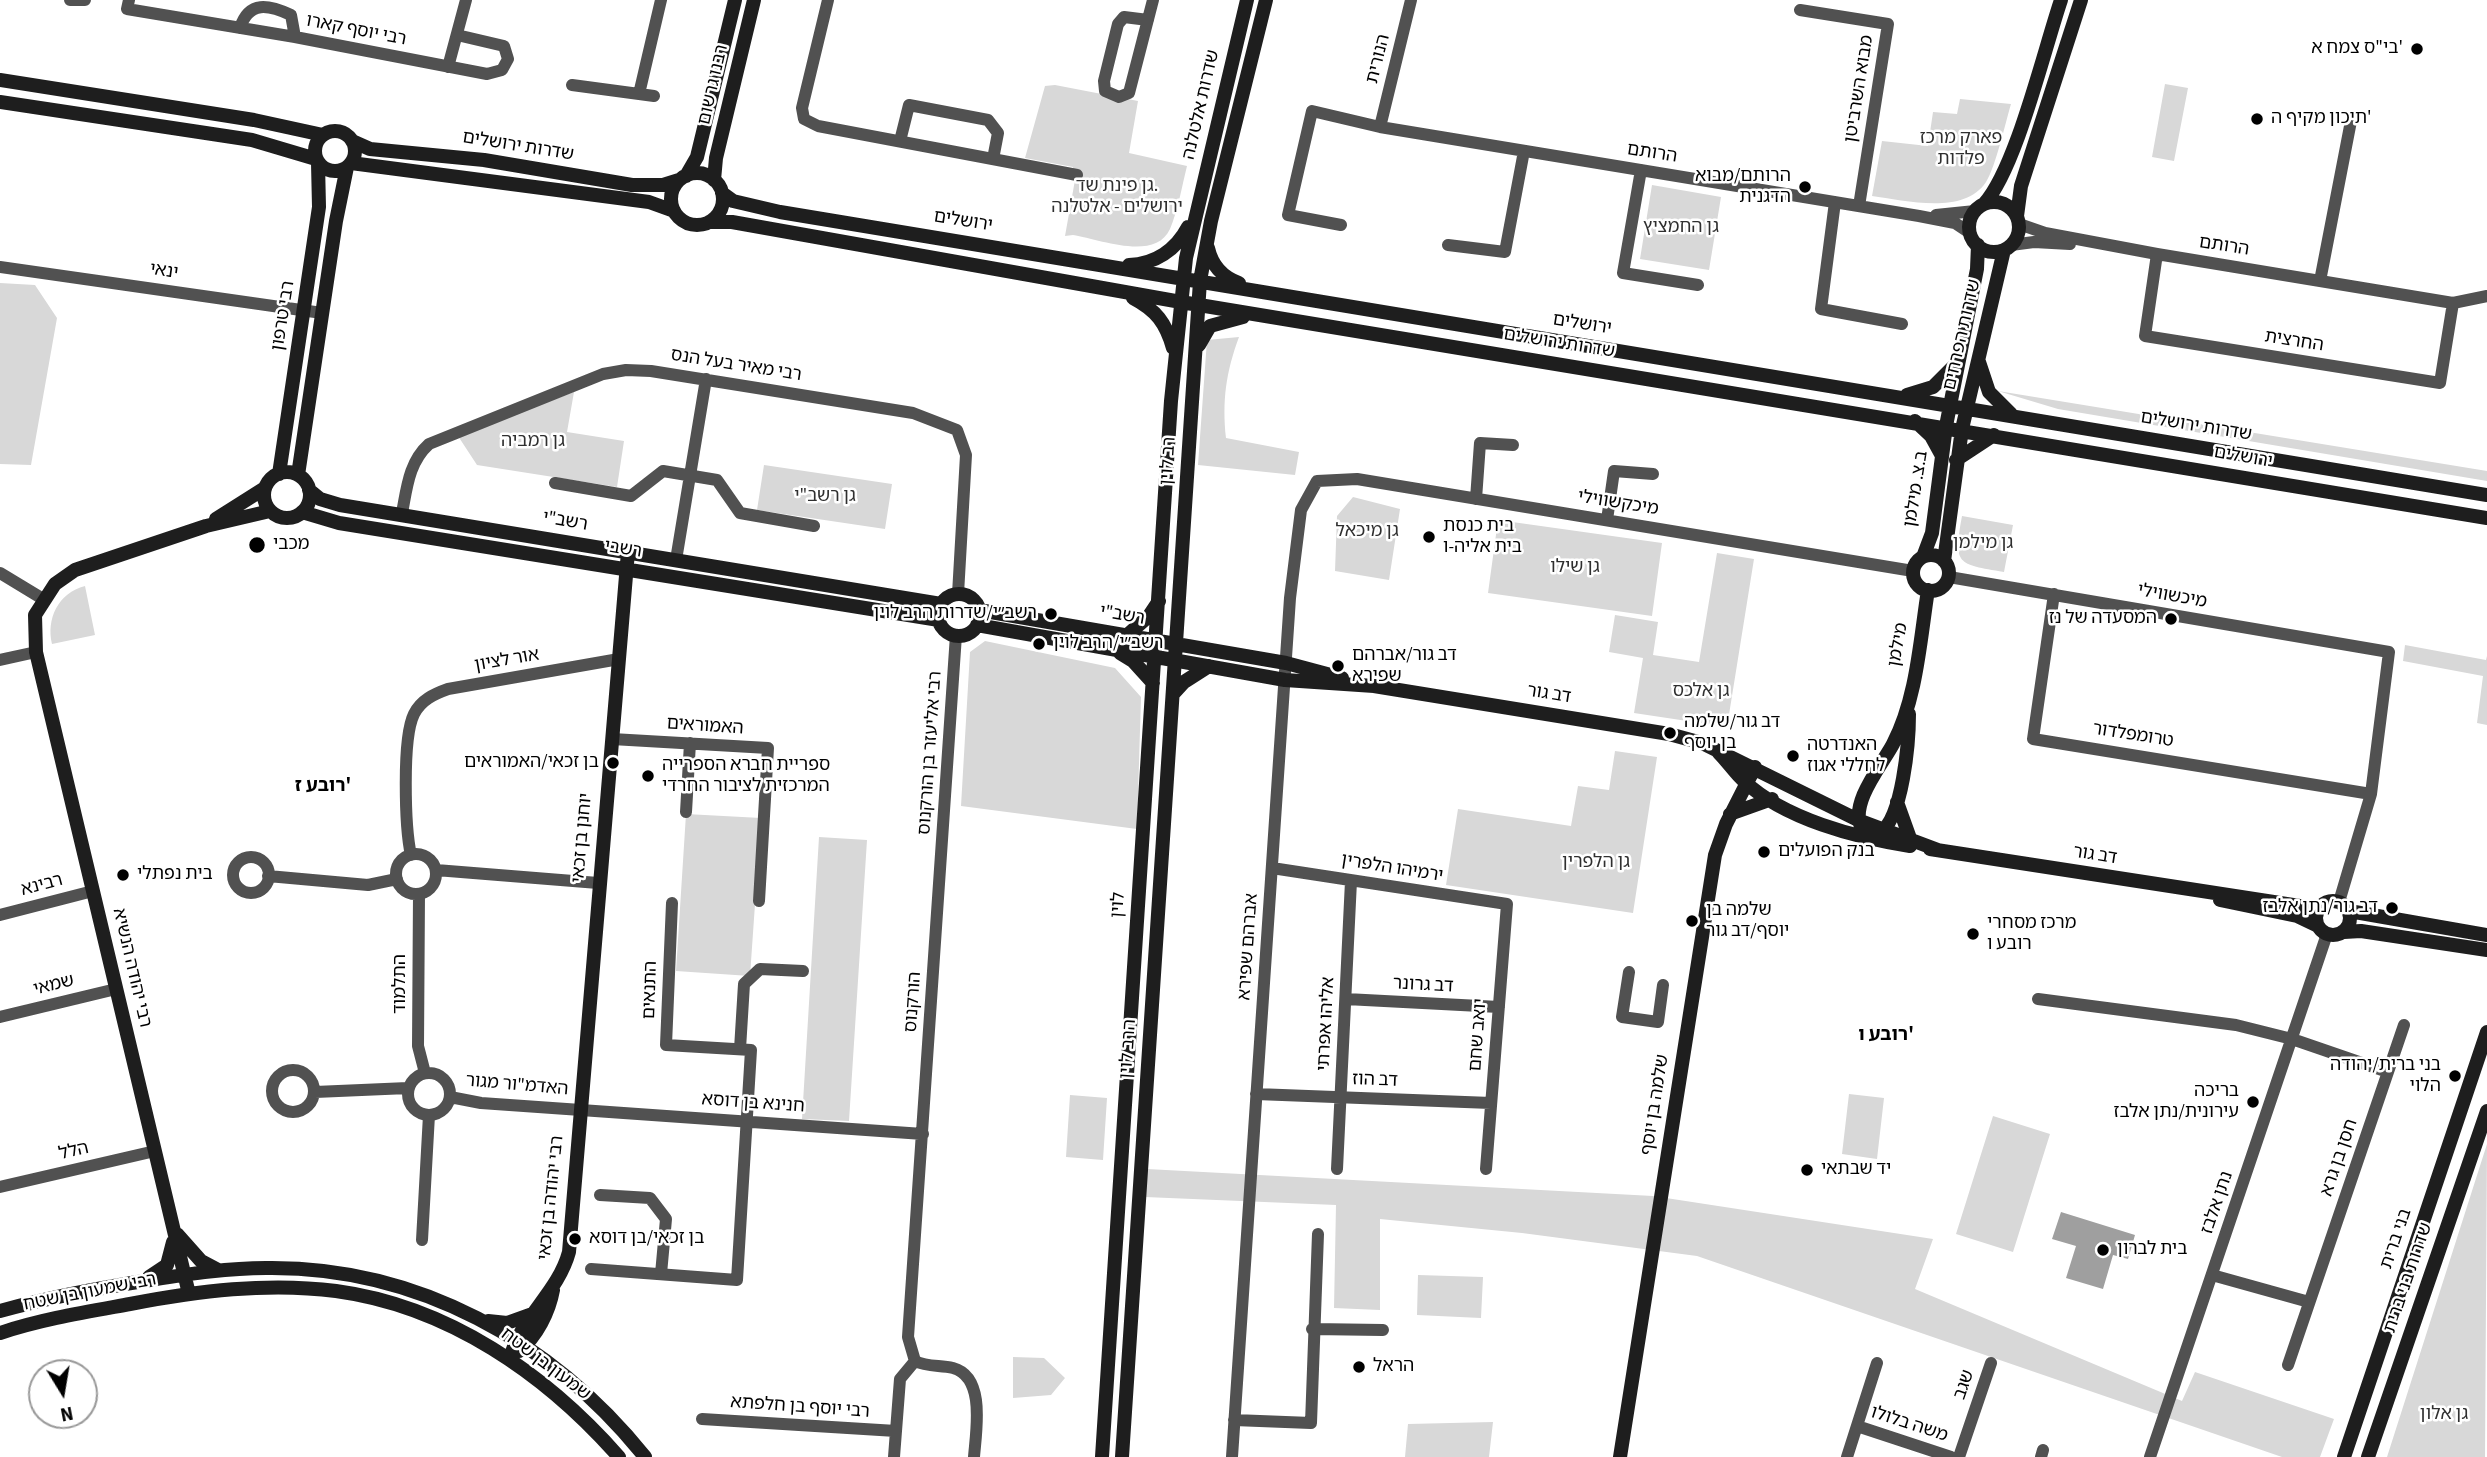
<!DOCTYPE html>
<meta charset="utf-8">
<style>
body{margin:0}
#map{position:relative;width:2487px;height:1457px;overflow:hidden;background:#fff;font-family:"Source Sans 3",sans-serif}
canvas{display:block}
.north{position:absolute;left:28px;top:1359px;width:70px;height:70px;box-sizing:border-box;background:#fff;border:2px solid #999;border-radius:50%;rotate:169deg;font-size:19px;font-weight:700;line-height:28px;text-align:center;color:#000}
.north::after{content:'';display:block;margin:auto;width:24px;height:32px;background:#000;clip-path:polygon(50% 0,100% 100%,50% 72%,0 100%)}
</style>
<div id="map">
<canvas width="2487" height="1457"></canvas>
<div class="north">N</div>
</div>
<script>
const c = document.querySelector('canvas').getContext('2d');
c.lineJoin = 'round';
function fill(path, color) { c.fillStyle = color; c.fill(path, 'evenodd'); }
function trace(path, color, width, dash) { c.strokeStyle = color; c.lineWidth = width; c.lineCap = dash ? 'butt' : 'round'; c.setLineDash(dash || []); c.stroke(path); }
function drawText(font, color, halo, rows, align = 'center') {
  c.font = font + ' "Source Sans 3","Noto Sans Hebrew",sans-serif'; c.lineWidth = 5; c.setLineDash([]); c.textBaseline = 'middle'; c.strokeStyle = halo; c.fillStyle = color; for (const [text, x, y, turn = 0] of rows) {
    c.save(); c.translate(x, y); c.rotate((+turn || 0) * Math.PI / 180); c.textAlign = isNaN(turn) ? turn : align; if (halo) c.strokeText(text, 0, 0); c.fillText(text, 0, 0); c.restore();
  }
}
fill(new Path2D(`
 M2165 84 2188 88 2174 161 2152 157Z
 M1055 85 1138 101 1129 153 1187 166C1182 186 1178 210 1170 229 1155 262 1099 239 1073 235L1065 236 1075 180 1073 167 1025 158 1045 86Z
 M1960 99 2011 104C2005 124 1996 166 1986 182 1964 216 1904 200 1872 196L1882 141 1928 146 1933 112 1957 114Z
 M1652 185 1721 197 1709 270 1640 259Z
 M0 283 35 285 57 318 31 465 0 464Z
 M1239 337C1226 372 1222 401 1226 438L1299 452 1295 475 1198 465 1207 340Z
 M1998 391 2487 471V481L2058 409Z
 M574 392 567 432 624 441 617 487 477 465 458 436Z
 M764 465 892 484 885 529 757 510Z
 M1353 497 1400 509 1389 580 1335 571 1337 516Z
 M1962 516 2013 525 2004 572C1957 564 1953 565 1962 516Z
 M1498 520 1662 543 1652 616 1488 593Z
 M1717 553 1754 559 1727 727 1634 713 1643 658 1609 652 1615 615 1658 622 1653 655 1699 662Z
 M85 586 95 635 52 644C46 619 58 593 85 586Z
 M985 641 1115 668 1141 697 1137 829 961 806 970 652Z
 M2405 645 2486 660 2487 656V725L2477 723 2483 676 2403 661Z
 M1615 751 1657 757 1633 913 1446 885 1458 809 1571 826 1578 786 1609 790Z
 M686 814 761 818 750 976 676 971Z
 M819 837 867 840 849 1121 802 1119Z
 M1849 1094 1884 1098 1877 1159 1842 1154Z
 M1070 1095 1107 1098 1103 1160 1066 1157Z
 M1993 1116 2050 1134 2013 1252 1956 1234Z
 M2487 1144 2485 1457H2387Z
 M1147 1169 1653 1196 1933 1239 1915 1289 2182 1401 2195 1372 2334 1419 2320 1457H2282L1697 1256 1522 1233 1380 1219V1310L1334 1308 1336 1205 1145 1197Z
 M1418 1275 1483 1277 1481 1318 1417 1315Z
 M1013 1357 1044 1358 1065 1378 1051 1395 1013 1398Z
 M1493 1422 1489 1457H1405L1408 1424Z`), '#d8d8d8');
fill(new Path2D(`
 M2061 1212 2135 1235 2128 1259 2113 1255 2103 1289 2066 1278 2076 1246 2052 1239Z`), '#9f9f9f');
trace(new Path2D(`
 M70 0H85
 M129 0 127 9 295 37 487 74 502 70 508 59 504 46 457 35
 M828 0 802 108 804 119 818 126 1077 175
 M1800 10 1888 24 1859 206
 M1148 20 1124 17 1118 24 1104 81 1105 91 1119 97 1129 93 1153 0
 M240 28C249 0 269 5 291 15L295 37
 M448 67 466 0
 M572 85 654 96
 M639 94 661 0
 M1380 127 1411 0
 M900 141 909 105 988 120 998 133 993 159
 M1641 170 1623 273 1698 285
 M1835 202 1821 309 1902 324
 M1936 215 1975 211
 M2019 224 2045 233 2157 254 2453 303 2487 296
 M1341 225 1288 215 1312 111 1380 127 1919 216 1955 223 1970 233
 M1448 245 1505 252 1524 151
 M2011 245 2034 242 2070 244
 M2157 254 2145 336 2440 383 2453 303
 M0 267 322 313
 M2320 281 2351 121
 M555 483 631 496 663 471 717 480 740 513 814 526
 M1476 499 1480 443 1513 445
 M402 513C407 487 409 462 429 444L603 374 626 370 651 371 913 413 957 430 966 455 958 594
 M1607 520 1614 471 1653 474
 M676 560 706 379
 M0 573 43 599
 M1949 577 2389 652 2371 794 2339 902
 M2054 594 2033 739 2371 794
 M0 660 36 652
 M612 739 768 748 759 901
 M686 812 690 743
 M396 874a20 20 0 1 1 40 0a20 20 0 1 1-40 0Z
 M411 855C405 828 402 738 414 714 421 700 434 694 448 689L619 659
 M233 875a18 18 0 1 1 36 0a18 18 0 1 1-36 0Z
 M1272 868 1507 904 1486 1169
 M436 870 598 883
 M268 876 368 885 397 879
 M419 894 418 1046 425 1073
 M0 915 93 891
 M1629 972 1622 1017 1658 1022 1663 985
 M1346 999 1499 1007
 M2038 999 2236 1025 2292 1039 2388 1072
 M0 1017 116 989
 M740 1049 744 984 760 969 803 971
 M272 1091a21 21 0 1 1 42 0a21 21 0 1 1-42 0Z
 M408 1094a21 21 0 1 1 42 0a21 21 0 1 1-42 0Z
 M315 1092 408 1088
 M1256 1094 1491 1103
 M450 1097 481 1103 923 1134
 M1337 1169 1351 881
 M0 1187 155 1151
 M600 1195 650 1198 666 1219 661 1274
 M422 1240 429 1115
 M591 1269 737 1280 751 1050 666 1045 672 903
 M2212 1275 2309 1302
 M1312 1329 1383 1330
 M915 1361 908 1337 956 635
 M915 1361C927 1367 940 1365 953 1368 986 1377 976 1431 974 1457
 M2288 1365 2404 1025
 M702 1419 896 1431
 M1234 1420 1311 1423 1318 1234
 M1857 1426 1951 1457
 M894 1457 900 1379 915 1361
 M1232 1457 1290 598 1301 510 1317 481 1357 479 1913 571
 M1847 1457 1877 1363
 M1959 1457 1991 1363
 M2041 1457 2043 1450
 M2150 1457 2327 934`), '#515151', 12);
trace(new Path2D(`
 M0 80 254 120 323 135
 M0 102 252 140 316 159
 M315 151a20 20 0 1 1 40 0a20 20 0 1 1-40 0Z
 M352 141 370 149 484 160 632 185H663L679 180
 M351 163 649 202 674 211
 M671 199a26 26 0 1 1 52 0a26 26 0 1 1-52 0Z
 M686 176 697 157 735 0
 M714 180 716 158 754 0
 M722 193 733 201 780 212 2487 495
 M1969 227a25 25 0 1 1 50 0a25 25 0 1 1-50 0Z
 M1984 204C2016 169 2044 50 2061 0
 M2017 216 2021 186 2081 0
 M709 222H732L1181 302 2487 518
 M1208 248C1212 266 1222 277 1239 283
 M1129 265C1155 264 1176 250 1188 227
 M1133 298C1156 310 1166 323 1173 348
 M1199 345 1210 326 1243 317
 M1979 362 1989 392 2011 414
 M1907 395 1933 387 1956 364
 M1915 421 1931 436 1942 456
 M1956 460 1994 435
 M264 495a23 23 0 1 1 46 0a23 23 0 1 1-46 0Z
 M279 474 319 207 318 163
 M298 475 336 221 347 167
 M309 490 320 499 340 505 941 604
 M302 512 339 523 939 620
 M216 519 265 488
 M1913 573a18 18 0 1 1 36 0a18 18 0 1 1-36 0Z
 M1923 557 1932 533 1946 426 1977 269 1978 245
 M1944 561 1962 429 2004 250
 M938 615a21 21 0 1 1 42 0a21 21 0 1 1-42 0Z
 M979 610 1286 663 1342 678
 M977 625 1285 680 1374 686 1669 734 1702 743 1858 820 1938 850
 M1125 637 1149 616 1159 601
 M1120 653 1133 661 1153 683
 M1173 694 1184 682 1209 666
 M1719 753C1728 762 1735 773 1744 781 1784 819 1857 838 1910 846
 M1897 802 1911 841
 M1730 814 1772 799
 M1861 827C1850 802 1882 765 1893 744 1917 698 1920 640 1928 590
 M1879 833C1903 820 1909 740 1909 714
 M1930 849 2319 909
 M2220 900 2297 916 2318 926
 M2316 918a17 17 0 1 1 34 0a17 17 0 1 1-34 0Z
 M2349 911 2487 935
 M2344 932 2361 931 2487 950
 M177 1234 201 1261 218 1270
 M149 1277 167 1265 173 1242
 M189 1294 36 652 35 615 55 584 75 570 206 526 270 511
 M0 1311C50 1297 99 1288 150 1280 189 1274 227 1268 266 1268 417 1266 552 1341 645 1457
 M488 1321 507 1323 532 1314
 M0 1333C42 1319 86 1312 130 1304 197 1291 268 1282 336 1291 448 1306 546 1374 619 1457
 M519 1351C537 1336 549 1312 553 1290
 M510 1359C520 1318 558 1293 569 1252L628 552
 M1102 1457 1171 401 1186 258 1247 0
 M1122 1457 1200 281 1211 221 1266 0
 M1620 1457 1715 855 1726 824 1755 767
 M2344 1457 2487 1032
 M2368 1457 2487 1111`), '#1e1e1e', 14);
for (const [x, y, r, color] of [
 [2417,49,7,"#000"],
 [2257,119,7,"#000"],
 [1805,187,7,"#000"],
 [1429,537,7,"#000"],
 [257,545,9,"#000"],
 [1051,614,7,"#000"],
 [2171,619,7,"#000"],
 [1039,644,7,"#000"],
 [1338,666,7,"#000"],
 [1670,733,7,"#000"],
 [1793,756,7,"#000"],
 [613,763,7,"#000"],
 [648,776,7,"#000"],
 [1764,852,7,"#000"],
 [123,875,7,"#000"],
 [2392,908,7,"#000"],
 [1692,921,7,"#000"],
 [1973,934,7,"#000"],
 [2455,1076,7,"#000"],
 [2253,1102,7,"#000"],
 [1807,1170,7,"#000"],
 [575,1239,7,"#000"],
 [2103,1250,7,"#000"],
 [1359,1367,7,"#000"]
]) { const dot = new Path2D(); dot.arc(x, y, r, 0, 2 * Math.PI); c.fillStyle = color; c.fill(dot); trace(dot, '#fff', 2.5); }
drawText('18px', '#000', '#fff', [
 ["רבי יוסף קארו",356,31,11],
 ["הנורית",1379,59,-76],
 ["רבנו גרשום",714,85,-77],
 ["מבוא השרביטן",1860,89,-81],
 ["שדרות אלטלנה",1202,105,-77],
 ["שדרות ירושלים",518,147,9],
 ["הרותם",1652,154,9],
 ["ירושלים",963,222,9],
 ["הרותם",2224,247,9],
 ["ינאי",164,272,8],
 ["רבי טרפון",284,316,-81],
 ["ירושלים",1582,325,9],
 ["שדרות הפרחים",1963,335,-77],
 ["החרצית",2294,342,9],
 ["שדרות ירושלים",1559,344,9],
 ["רבי מאיר בעל הנס",736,366,9],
 ["שדרות ירושלים",2196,427,9],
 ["ירושלים",2243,458,10],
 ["רב לוין",1169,461,-86],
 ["ב.צ. מילמן",1917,489,-81],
 ["מיכקשווילי",1618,504,9],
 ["רשב\"י",565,522,10],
 ["רשבי",623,550,9],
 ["מיכשווילי",2172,597,10],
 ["רשב\"י",1122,616,10],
 ["מילמן",1899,645,-80],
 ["אור לציון",507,661,-10],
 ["דב גור",1549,695,9],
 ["האמוראים",705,727,4],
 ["טרומפלדור",2133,736,9],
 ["רבי אליעזר בן הורקנוס",931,753,-86],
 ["יוחנן בן זכאי",583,838,-85],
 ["דב גור",2095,856,9],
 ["ירמיהו הלפרין",1392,869,9],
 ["רבינא",42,886,-15],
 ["לוין",1119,905,-86],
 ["אברהם שפירא",1249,947,-86],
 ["רבי יהודה הנשיא",131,968,77],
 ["התלמוד",401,984,-90],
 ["שמאי",54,986,-14],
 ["דב גרונר",1423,986,3],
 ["התנאים",651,990,-88],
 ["הורקנוס",914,1002,-86],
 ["אליהו אפרתי",1327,1024,-87],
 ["יואב שחם",1479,1035,-86],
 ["הרב לוין",1129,1049,-86],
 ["דב הוז",1375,1081,2],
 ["האדמ\"ור מגור",517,1086,5],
 ["חנינא בן דוסא",753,1104,4],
 ["שלמה בן יוסף",1656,1105,-81],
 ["הלל",74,1152,-13],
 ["חסן בן גרא",2340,1158,-71],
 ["רבי יהודה בן זכאי",552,1198,-84],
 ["נתן אלבז",2218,1203,-71],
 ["בני ברית",2397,1239,-71],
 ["שדרות בני ברית",2409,1278,-71],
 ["רבי שמעון בן שטח",90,1293,-11],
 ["שמעון בן שטח",545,1365,37],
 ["שגב",1965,1385,-71],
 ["רבי יוסף בן חלפתא",800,1408,4],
 ["משה בלולו",1909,1425,18]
]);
drawText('18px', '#000', '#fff', [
 ["בי\"ס צמח א'",2403,49,"right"],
 ["תיכון מקיף ה'",2271,119],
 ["הרותם/מבוא",1791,177,"right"],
 ["הדגנית",1791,198,"right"],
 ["בית כנסת",1443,527],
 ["בית אליה-ו",1443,548],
 ["מכבי",273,545],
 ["רשב״י/שדרות הרב לוין",1037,614,"right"],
 ["המסעדה של נז",2157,619,"right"],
 ["רשב״י/הרב לוין",1053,644],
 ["דב גור/אברהם",1352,656],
 ["שפירא",1352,677],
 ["דב גור/שלמה",1684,723],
 ["בן יוסף",1684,744],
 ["האנדרטה",1807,746],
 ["לחללי אגוז",1807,767],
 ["בן זכאי/האמוראים",599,763,"right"],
 ["ספריית חברא הספרייה",662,766],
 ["המרכזית לציבור החרדי",662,787],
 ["בנק הפועלים",1778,852],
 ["בית נפתלי",137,875],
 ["דב גור/נתן אלבז",2378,908,"right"],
 ["שלמה בן",1706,911],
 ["יוסף/דב גור",1706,932],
 ["מרכז מסחרי",1987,924],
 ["רובע ו",1987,945],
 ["בני ברית/יהודה",2441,1066,"right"],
 ["הלוי",2441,1087,"right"],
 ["בריכה",2239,1092,"right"],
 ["עירונית/נתן אלבז",2239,1113,"right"],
 ["יד שבתאי",1821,1170],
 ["בן זכאי/בן דוסא",589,1239],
 ["בית לברון",2117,1250],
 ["הראל",1373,1367]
], 'left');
drawText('18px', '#2f2f2f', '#fff', [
 ["פארק מרכז",1961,139],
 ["פלדות",1961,160],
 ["גן פינת שד.",1117,187],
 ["ירושלים - אלטלנה",1117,208],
 ["גן החמציץ",1681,228],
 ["גן רמביה",533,442],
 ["גן רשב\"י",825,497],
 ["גן מיכאל",1367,532],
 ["גן מילמן",1983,544],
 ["גן שילו",1575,568],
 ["גן אלכס",1701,692],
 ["גן הלפרין",1596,863],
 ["גן אלון",2444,1415]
]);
drawText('bold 19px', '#000', '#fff', [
 ["רובע ז'",323,787],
 ["רובע ו'",1886,1036]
]);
</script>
